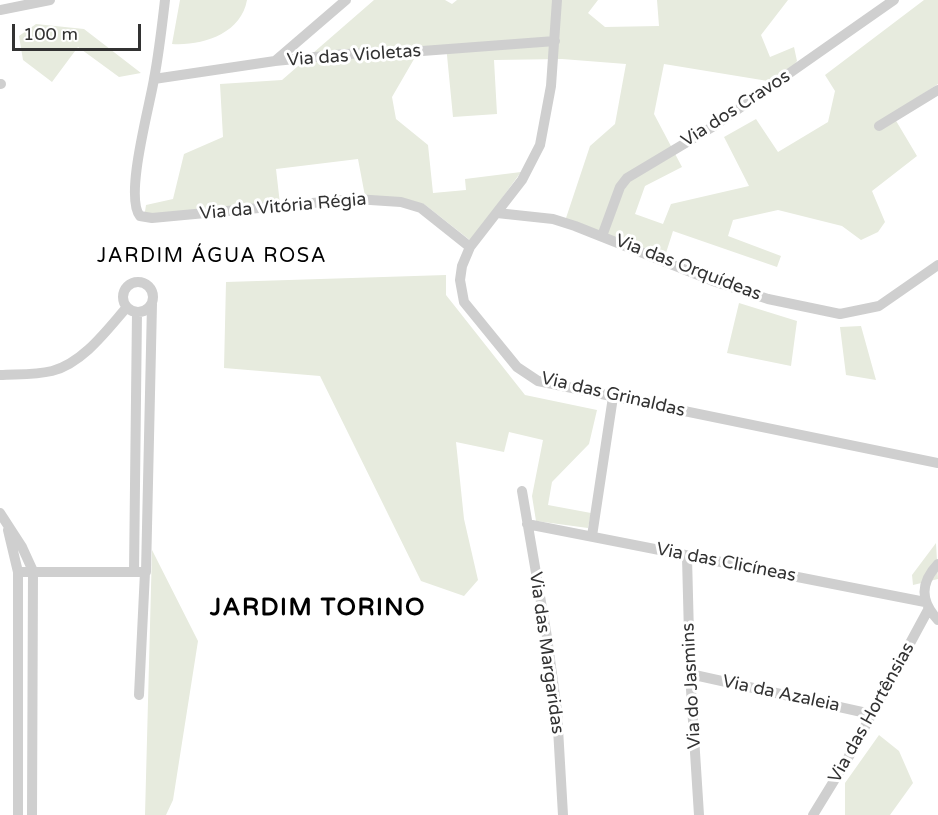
<!DOCTYPE html>
<meta charset="utf-8">
<style>
body{margin:0}
#map{position:relative;width:938px;height:815px;overflow:hidden;background:#fff;font-family:"Varela Round",sans-serif}
canvas{display:block}
.scale{position:absolute;left:12px;top:24px;width:129px;height:27px;box-sizing:border-box;border:3px solid #323232;border-top:0;padding-left:8px;font-size:18px;line-height:21px;white-space:nowrap;color:#323232;-webkit-text-stroke:4px #fff;paint-order:stroke}
</style>
<div id="map">
<canvas width="938" height="815"></canvas>
<div class="scale">100 m</div>
</div>
<script>
const c = document.querySelector('canvas').getContext('2d');
c.lineJoin = 'round';
function fill(path, color) { c.fillStyle = color; c.fill(path, 'evenodd'); }
function trace(path, color, width, dash) { c.strokeStyle = color; c.lineWidth = width; c.lineCap = dash ? 'butt' : 'round'; c.setLineDash(dash || []); c.stroke(path); }
function drawText(font, color, halo, rows, align = 'center') {
  c.font = font + ' "Varela Round",sans-serif'; c.lineWidth = 6; c.setLineDash([]); c.textBaseline = 'middle'; c.strokeStyle = halo; c.fillStyle = color; for (const [text, x, y, turn = 0] of rows) {
    c.save(); c.translate(x, y); c.rotate((+turn || 0) * Math.PI / 180); c.textAlign = isNaN(turn) ? turn : align; if (halo) c.strokeText(text, 0, 0); c.fillText(text, 0, 0); c.restore();
  }
}
fill(new Path2D(`
 M180 0H247C241 34 202 46 172 44Z
 M374 0H445L452 4 457 0H598L588 13 605 27 659 26 657 0H788L761 35 770 57 794 47 797 61 780 83 664 64 654 114 682 167 645 186 635 214 663 224 671 204 749 186 724 137 756 119 778 152 828 122 835 91 825 75 924 0H938V84L892 114 917 156 872 191 885 222 878 232 861 240 842 226 778 210 733 220 728 236 781 256 777 267 673 231 665 256 565 221 590 146 615 124 626 64 562 59 494 60 497 114 453 117 446 45 421 47 392 97 396 119 428 145 433 193 466 190 465 179 521 172 471 241 424 204 365 196 358 159 276 169 280 204 144 218 146 205 173 199 184 154 223 137 220 84 282 80Z
 M36 24 84 29 141 73 119 77 78 47 52 82 23 60 19 36Z
 M446 275V295L525 395 597 410 589 444 552 482 548 505 591 513 588 528 536 521 532 496 543 440 509 432 504 452 456 442 464 519 478 580 464 596 421 581 320 376 224 368 226 282Z
 M739 303 797 321 791 366 727 353Z
 M861 326 876 380 846 375 840 327Z
 M936 543 938 579 913 585 912 575Z
 M152 550 198 641 173 800 166 815H145Z
 M879 735 899 751 913 783 890 815H845V783Z`), '#e7ebde');
trace(new Path2D(`
 M165 0C162 26 159 53 154 79 150 105 124 197 140 216L152 218 355 199 401 202 421 208 470 247
 M557 0 551 86 540 145 522 180 470 247 462 266 460 280 464 302 517 367 538 381 938 463
 M0 10 50 0
 M275 61 346 0
 M154 79 275 61 345 54 409 52 555 41
 M0 84H1
 M879 126 938 90
 M497 213 553 219 575 226 716 282 768 299 840 314 879 306 938 265
 M602 236 620 187 627 178 714 126 894 0
 M123 297a15 15 0 1 1 30 0a15 15 0 1 1-30 0Z
 M0 375C17 374 35 375 52 371 83 363 107 330 127 307
 M522 491 547 637 557 711 563 815
 M0 513 22 547 33 571 32 815
 M527 524 925 602
 M8 530 18 572V815
 M592 536 613 397
 M687 557 690 674 699 815
 M938 564C920 583 920 601 938 620
 M18 572H146L152 304
 M134 572 137 312
 M690 674 871 714
 M139 695 145 572
 M813 815 848 758 928 610`), '#cfcfcf', 10);
drawText('18px', '#323232', '#fff', [
 ["Via das Violetas",354,56,-4],
 ["Via dos Cravos",736,109,-33],
 ["Via da Vitória Régia",283,207,-5],
 ["Via das Orquídeas",688,268,21],
 ["Via das Grinaldas",613,395,13],
 ["Via das Clicíneas",726,563,11],
 ["Via das Margaridas",546,653,82],
 ["Via do Jasmins",692,686,-93],
 ["Via da Azaleia",781,694,12],
 ["Via das Hortênsias",872,713,-61]
]);
c.letterSpacing = '1.5px';
drawText('20px', '#000', '#fff', [
 ["JARDIM ÁGUA ROSA",212,257]
]);
c.letterSpacing = '0px';
c.letterSpacing = '1.5px';
drawText('bold 24px', '#000', '#fff', [
 ["JARDIM TORINO",318,609]
]);
c.letterSpacing = '0px';
</script>
